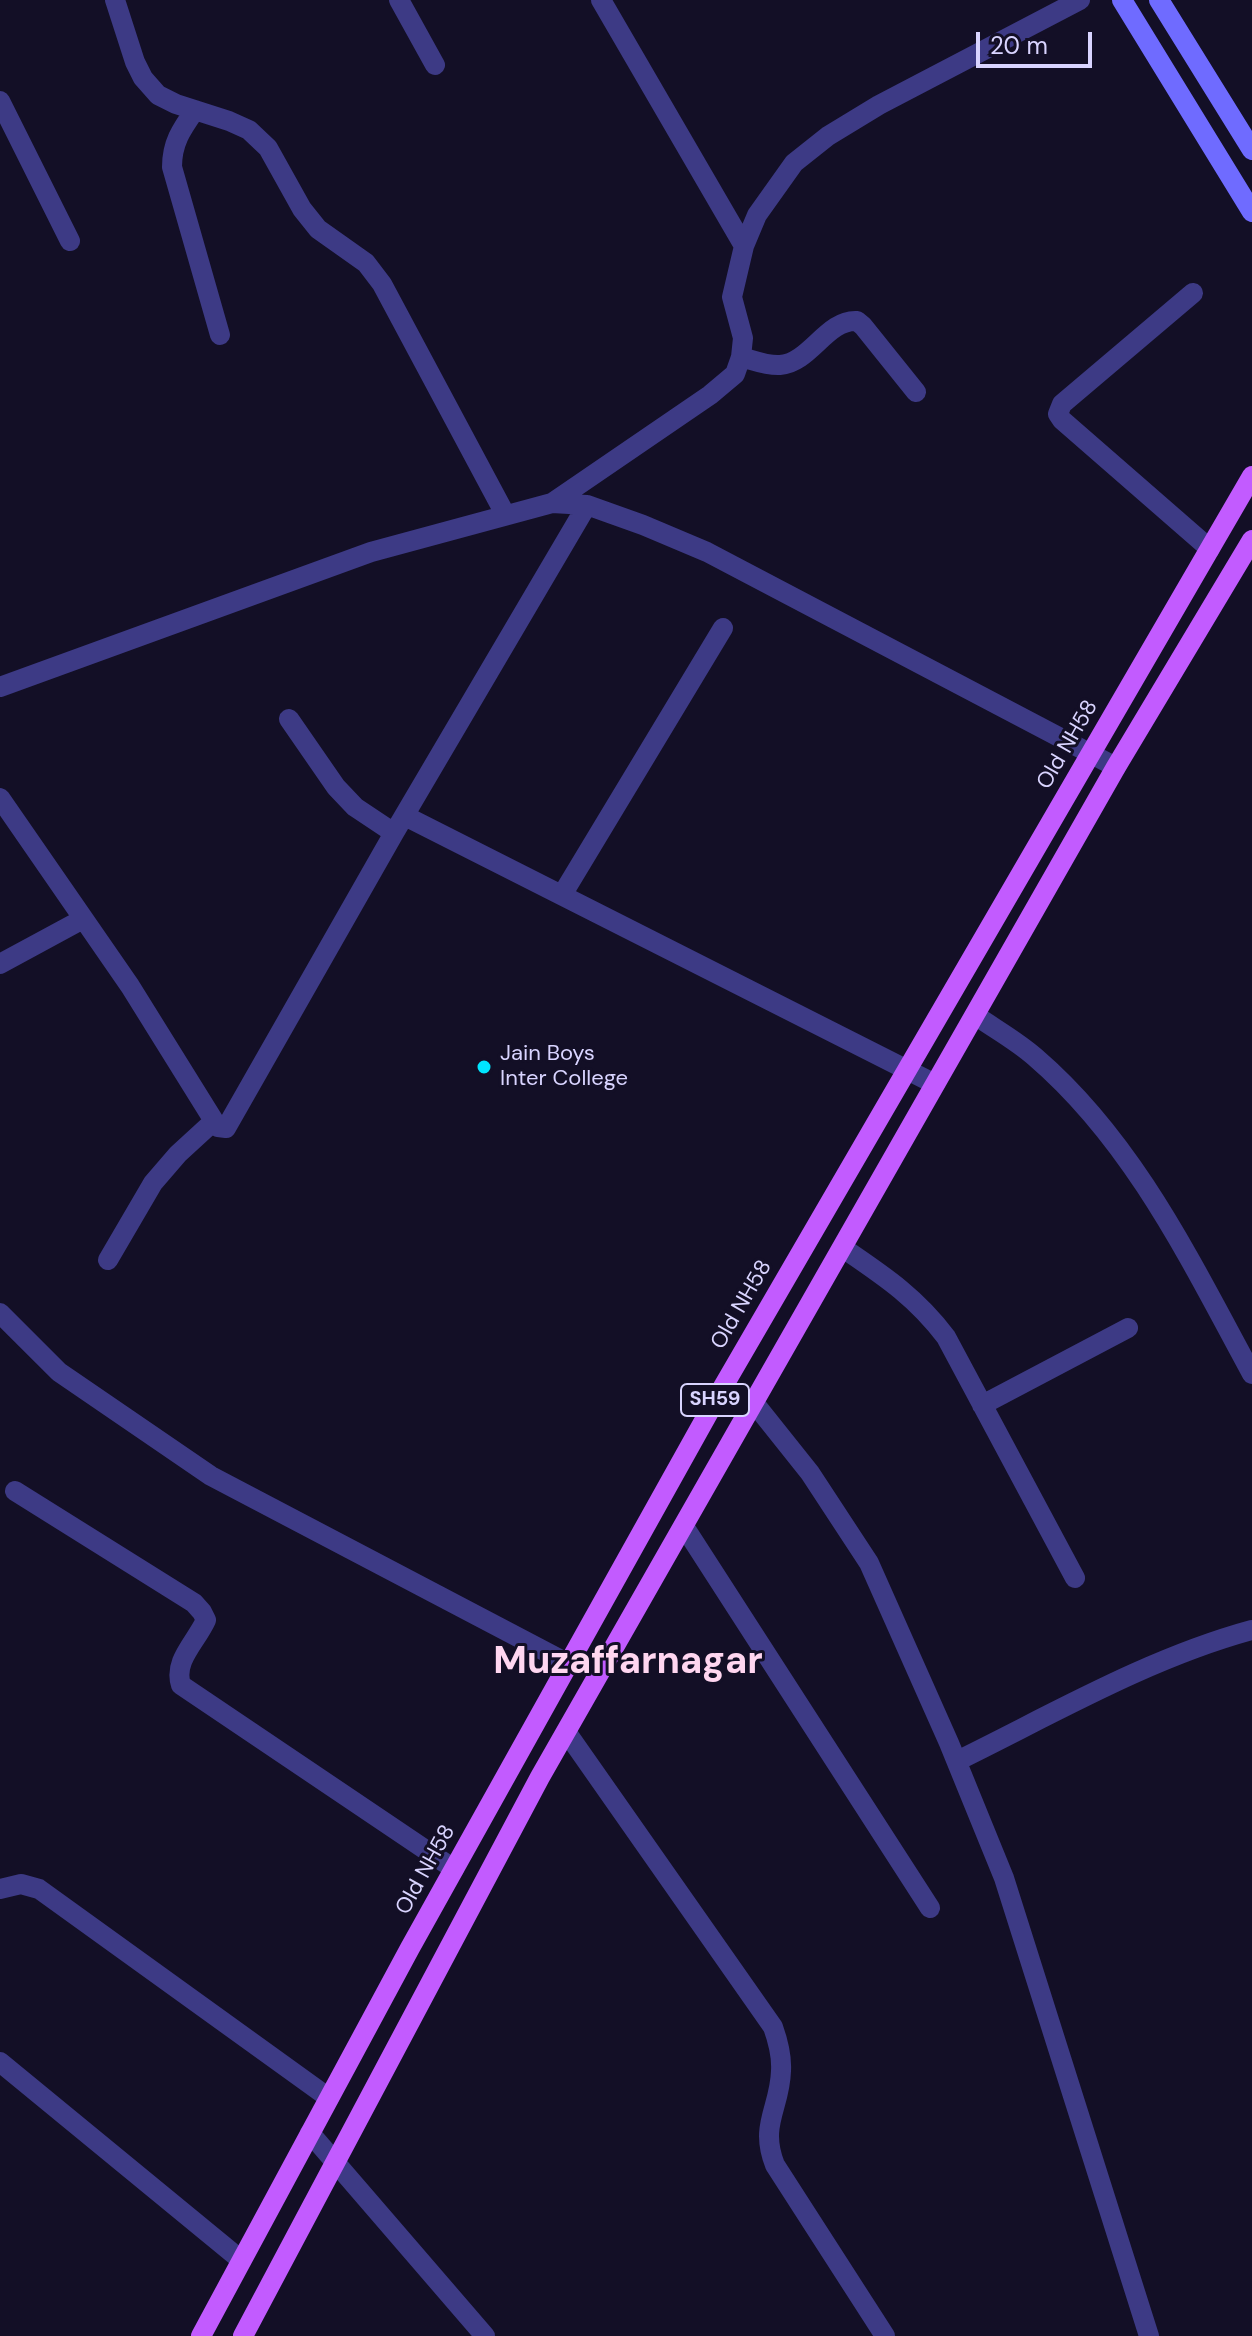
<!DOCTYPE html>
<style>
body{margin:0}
#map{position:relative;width:1252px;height:2336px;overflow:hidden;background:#130f26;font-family:"DM Sans",sans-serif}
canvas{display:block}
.scale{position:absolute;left:976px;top:32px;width:116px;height:36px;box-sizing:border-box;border:4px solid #d9d4ff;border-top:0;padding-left:10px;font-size:24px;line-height:28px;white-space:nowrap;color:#d9d4ff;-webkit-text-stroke:6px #130f26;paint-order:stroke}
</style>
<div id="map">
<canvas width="1252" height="2336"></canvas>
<div class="scale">20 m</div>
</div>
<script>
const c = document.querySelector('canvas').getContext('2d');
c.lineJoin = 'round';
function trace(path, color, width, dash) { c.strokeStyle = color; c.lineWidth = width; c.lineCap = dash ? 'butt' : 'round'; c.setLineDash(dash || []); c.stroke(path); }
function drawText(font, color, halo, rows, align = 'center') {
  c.font = font + ' "DM Sans",sans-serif'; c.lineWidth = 6; c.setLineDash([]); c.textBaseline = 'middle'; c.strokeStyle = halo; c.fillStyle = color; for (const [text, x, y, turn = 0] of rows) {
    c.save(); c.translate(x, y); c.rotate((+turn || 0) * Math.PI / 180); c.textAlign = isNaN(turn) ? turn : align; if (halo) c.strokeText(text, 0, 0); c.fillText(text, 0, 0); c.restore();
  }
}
trace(new Path2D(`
 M685 1528 930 1908
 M0 2062 241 2260`), '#3d3a85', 20);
trace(new Path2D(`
 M115 0 135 62 143 78 158 95 176 104 229 121 249 130 268 148 302 209 318 229 366 263 382 284 505 514
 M399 0 435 65
 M601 0 744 246
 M0 101 70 241
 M195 110C181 130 172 143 172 167L220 335
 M1193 293 1062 404 1058 414 1062 420 1210 549
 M741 357C753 360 767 366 780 365 810 363 827 319 857 321L863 326 916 392
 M552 503 710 395 735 374 741 357 743 338 732 297 744 246 757 215 794 163 828 136 879 105 1080 0
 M0 687 371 552 552 503 587 505 643 525 707 552 1116 767
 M289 719 336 787 355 807 394 833
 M0 798 130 986 214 1121 218 1127 226 1128 394 833 587 505
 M405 816 935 1084
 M562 895 723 628
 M0 964 83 919
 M975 1015C995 1029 1017 1041 1035 1057 1134 1142 1191 1262 1252 1374
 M843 1248C884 1276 916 1297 946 1337L1075 1578
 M108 1260 153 1183 178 1154 214 1121
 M0 1313 59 1372 211 1476 569 1664
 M755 1404 810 1473 869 1563 949 1743 1004 1878 1149 2336
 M982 1405 1128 1328
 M15 1491 194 1603 202 1612 206 1620C196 1642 173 1661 181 1685L454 1869
 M567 1733 773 2027C778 2041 782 2055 781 2071 780 2108 759 2125 775 2165L885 2336
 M957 1761C1053 1714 1149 1658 1252 1630
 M0 1889 21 1884 39 1889 329 2098
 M310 2133 485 2336`), '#3d3a85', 20);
trace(new Path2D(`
 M1122 0 1252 212
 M1159 0 1252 150`), '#6f6bff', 20);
trace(new Path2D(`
 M201 2336 410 1948 724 1385 1252 476
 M243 2336 540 1777 1116 767 1252 540`), '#c25bff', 20);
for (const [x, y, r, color] of [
 [484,1067,8,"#00e5ff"]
]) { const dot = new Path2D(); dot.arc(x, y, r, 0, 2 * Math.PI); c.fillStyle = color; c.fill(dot); trace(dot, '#130f26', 3); }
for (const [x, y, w] of [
 [715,1400,68]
]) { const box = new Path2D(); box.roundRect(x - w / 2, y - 16, w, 32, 6); c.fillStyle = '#130f26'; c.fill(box); trace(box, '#d9d4ff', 2); }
drawText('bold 20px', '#d9d4ff', null, [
 ["SH59",715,1400]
]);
drawText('22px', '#d9d4ff', '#130f26', [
 ["Old NH58",1068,745,-60],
 ["Old NH58",742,1305,-60],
 ["Old NH58",426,1870,-61]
]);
drawText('22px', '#d9d4ff', '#130f26', [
 ["Jain Boys",500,1054],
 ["Inter College",500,1079]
], 'left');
drawText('bold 38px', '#ffd6f0', '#130f26', [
 ["Muzaffarnagar",628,1663]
]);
</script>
